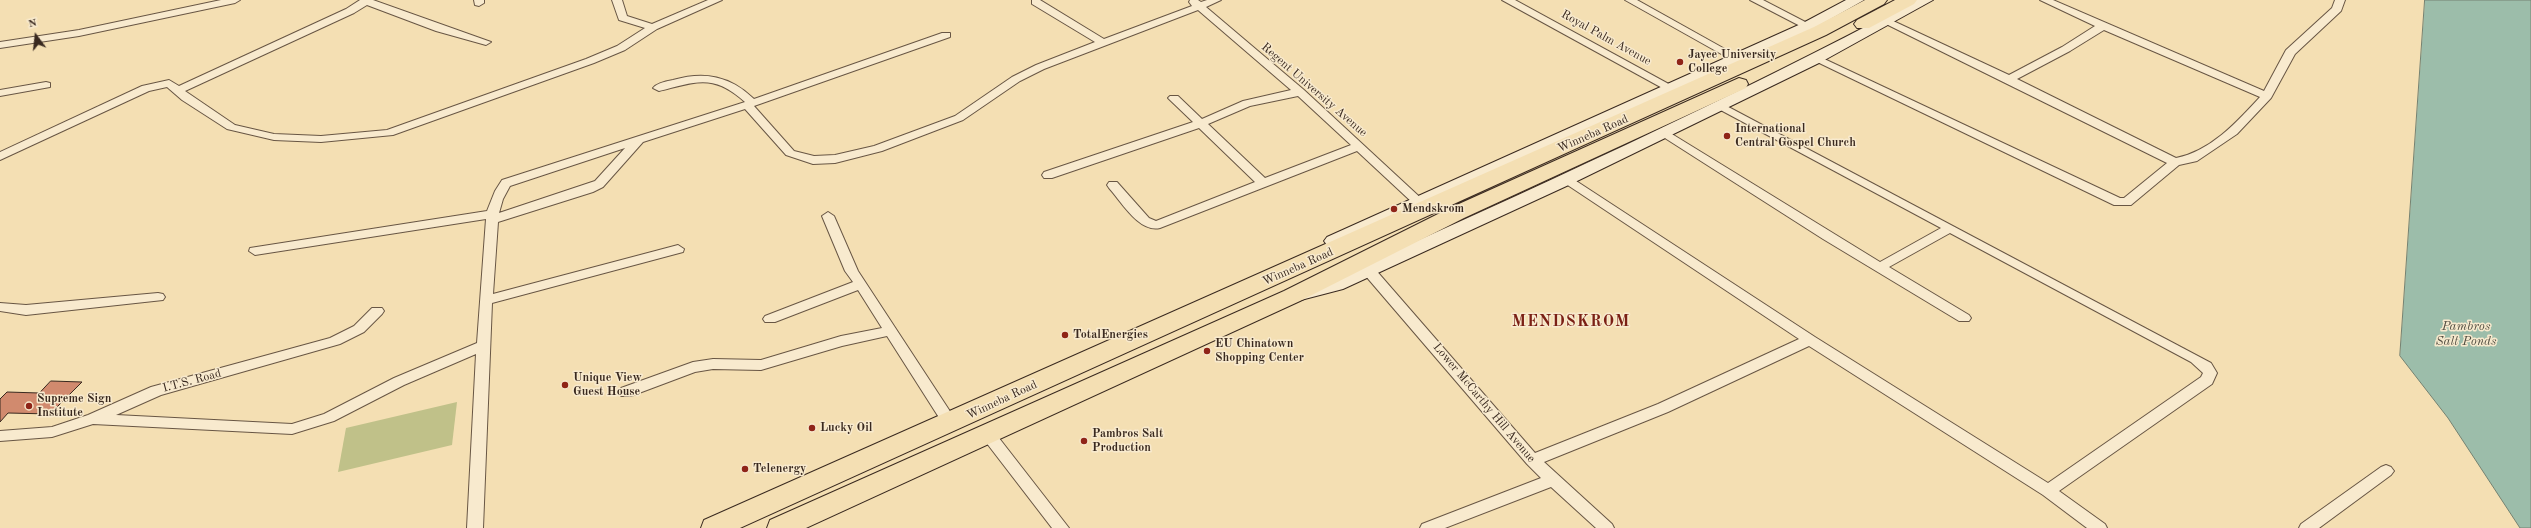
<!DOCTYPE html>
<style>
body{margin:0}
#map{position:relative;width:2531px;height:528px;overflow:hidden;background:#f4dfb3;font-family:"Old Standard TT",serif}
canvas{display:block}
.north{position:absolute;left:16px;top:16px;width:40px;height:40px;-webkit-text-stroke:3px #f8eace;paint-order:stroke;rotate:345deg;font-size:11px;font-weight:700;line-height:16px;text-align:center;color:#39291f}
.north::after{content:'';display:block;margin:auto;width:14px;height:18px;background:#39291f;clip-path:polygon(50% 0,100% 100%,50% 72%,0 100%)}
</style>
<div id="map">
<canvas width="2531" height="528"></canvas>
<div class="north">N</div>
</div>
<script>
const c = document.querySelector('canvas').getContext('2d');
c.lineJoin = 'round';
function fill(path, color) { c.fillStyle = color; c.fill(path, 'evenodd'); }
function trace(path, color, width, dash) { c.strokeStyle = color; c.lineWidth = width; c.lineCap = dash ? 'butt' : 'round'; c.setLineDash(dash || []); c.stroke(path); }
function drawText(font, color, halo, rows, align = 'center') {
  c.font = font + ' "Old Standard TT",serif'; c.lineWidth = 3; c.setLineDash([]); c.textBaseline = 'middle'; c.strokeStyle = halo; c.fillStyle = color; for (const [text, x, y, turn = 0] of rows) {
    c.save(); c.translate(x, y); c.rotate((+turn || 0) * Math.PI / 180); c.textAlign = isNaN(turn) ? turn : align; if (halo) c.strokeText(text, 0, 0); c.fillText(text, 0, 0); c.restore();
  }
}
fill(new Path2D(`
 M457 402 452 445 338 472 346 428Z`), '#c0c189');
const water = new Path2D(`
 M2425 0H2531V528H2520L2448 418 2400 356Z`);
fill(water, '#9cbdaa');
trace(water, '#748272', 1);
const building = new Path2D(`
 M51 381 82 382 50 414 8 413 0 422V399L7 392 39 393Z`);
fill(building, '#d18a6e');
trace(building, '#39291f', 1);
const street = new Path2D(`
 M221 0H240L235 3 79 36 0 48V42L79 30Z
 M360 0H373L491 42 486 45 436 31 367 5 354 13 185 91 235 125 274 134 321 136 387 130 586 59 617 46 645 28 619 20 612 0H622L627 16 652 24 708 0H722L657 29 625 50 594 63 393 135 321 142 274 140 227 129 182 100 167 87 149 91 0 160V152L142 86 169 80 179 86 346 9Z
 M474 0H484V3L479 6 475 5Z
 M1032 0H1040L1104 39 1192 6 1189 2 1190 0H1198L1201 2 1207 0H1221L1206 7 1304 90 1424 201 1418 205 1414 204 1357 151 1160 228C1139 233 1121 201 1109 188L1107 185 1109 182H1117L1149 218 1156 221 1255 182 1199 128 1052 178H1044L1042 175 1044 172 1193 122 1170 100 1168 98 1170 96H1178L1202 119 1243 101 1291 90 1198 10 1044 69 1020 81 963 120 882 151 835 163 813 164 786 155 745 109 643 142 603 187 593 192 498 222 493 294 678 245 684 249 683 252 492 303 483 528H467L476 354 404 385 334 421 292 434 93 424 52 437 0 441V431L52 427 88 415 151 387 330 338 354 326 372 308H382L384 311 382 314 364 332 340 344 161 395 116 415 292 424 324 414 394 378 477 343 486 219 255 255 249 251 250 248 487 211 495 191 502 180 745 102C713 73 696 82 659 91L653 88C657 83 667 81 673 80 705 71 730 76 754 99L942 33H950V37L754 106 794 151 814 156 835 155 874 146 955 116 1012 77 1036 65 1095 42 1032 4ZM1298 96 1351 145 1265 178 1208 124 1250 106ZM625 148 595 181 499 213 503 199 510 186Z
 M1502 0H1515L1676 88 1674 90H1666Z
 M1625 0H1637L1741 58 1736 61 1732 60Z
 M1750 0H1763L1813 26 1812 28H1804Z
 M2040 0H2053L2264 91 2286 50 2332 8 2335 0H2345L2341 11 2295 54 2271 98 2237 134 2197 161 2179 165 2131 205H2114L1811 59 1816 56 1820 57 2120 198H2124L2167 163 1882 22 1887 19 1891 20 2009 75 2062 47 2095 26ZM2104 30 2260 97C2237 122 2211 151 2176 158L2017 79 2070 51Z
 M46 82 50 83V87L0 96V90Z
 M1719 102 2211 363 2217 373 2212 384 2059 491 2105 524 2107 528H2087L2043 495 1809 346 1668 412 1544 462 1612 524 1614 528H1596L1551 487 1445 528H1420L1422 524 1541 478 1527 464 1364 274 1362 271 1364 268H1374L1535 453 1658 404 1799 339 1563 182 1561 179 1563 176 1567 175 1815 337 2048 483 2201 377 2203 373 2191 362 1950 233 1889 267 1969 315 1971 318 1969 321H1959L1823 239 1657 133 1659 131H1667L1880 262 1941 228 1715 107 1713 105 1715 103Z
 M828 212 834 216 858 271 955 419 957 423 955 427H945L887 336 842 346 761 370 713 369 695 372 631 396H621L619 392 621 388 693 362 713 359 761 360 841 336 882 328 858 290 775 322H765L763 319 765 316 853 282 845 271 822 216Z
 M158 293 163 294 165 297 163 300 26 315 0 311V303L26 305Z
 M987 428 992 429 1069 528H1052L982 437 980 433 982 429Z
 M2386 465 2391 467 2394 471 2391 475 2319 528H2299L2301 524 2381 467Z`);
const secondary = new Path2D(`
 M1846 0H1864L1813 29 1339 245H1327L1324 241 1327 237 1803 23Z
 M1916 0H1933L1821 62 1573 183 1343 289 1297 301 1290 299 1288 295 1290 291 1331 280C1528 191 1725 102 1916 0Z`);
const highway = new Path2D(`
 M1865 0H1887L1884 4 1826 35 740 528H701L704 520 1814 27Z
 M1895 0H1917L1914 4 1869 28H1857L1854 24 1857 20Z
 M1739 78 1746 80 1748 84 1746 88 1464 218 1300 301 806 528H767L770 520 1284 291 1450 208Z`);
trace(street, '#685644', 2);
trace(secondary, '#39291f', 2);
trace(highway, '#39291f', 2);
fill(street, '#f8eace');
fill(secondary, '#f8eace');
fill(highway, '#f4dfb3');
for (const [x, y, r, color] of [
 [1680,62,4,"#8f2418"],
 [1727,136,4,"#8f2418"],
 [1394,209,4,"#8f2418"],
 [1065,335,4,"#8f2418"],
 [1207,351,4,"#8f2418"],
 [565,385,4,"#8f2418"],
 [29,406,4,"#8f2418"],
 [812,428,4,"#8f2418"],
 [1084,441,4,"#8f2418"],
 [745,469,4,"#8f2418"]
]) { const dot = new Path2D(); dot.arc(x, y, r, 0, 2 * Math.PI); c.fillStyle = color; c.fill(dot); trace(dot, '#f8eace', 1.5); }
drawText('12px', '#39291f', '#f8eace', [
 ["Royal Palm Avenue",1606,38,29],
 ["Regent University Avenue",1314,90,41],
 ["Winneba Road",1593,134,-24],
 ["Winneba Road",1298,267,-24],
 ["I.T.S. Road",192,381,-15],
 ["Winneba Road",1002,400,-25],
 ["Lower McCarthy Hill Avenue",1484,403,50]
]);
drawText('bold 12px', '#39291f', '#f8eace', [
 ["Jayee University",1688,55],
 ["College",1688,69],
 ["International",1735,129],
 ["Central Gospel Church",1735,143],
 ["Mendskrom",1402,209],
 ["TotalEnergies",1073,335],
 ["EU Chinatown",1215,344],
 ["Shopping Center",1215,358],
 ["Unique View",573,378],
 ["Guest House",573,392],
 ["Supreme Sign",37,399],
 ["Institute",37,413],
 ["Lucky Oil",820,428],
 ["Pambros Salt",1092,434],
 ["Production",1092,448],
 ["Telenergy",753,469]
], 'left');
drawText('italic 13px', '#524e42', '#f8eace', [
 ["Pambros",2466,327],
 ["Salt Ponds",2466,342]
]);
c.letterSpacing = '1px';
drawText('bold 16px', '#7a1f14', '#f8eace', [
 ["MENDSKROM",1571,322]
]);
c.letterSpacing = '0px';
</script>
